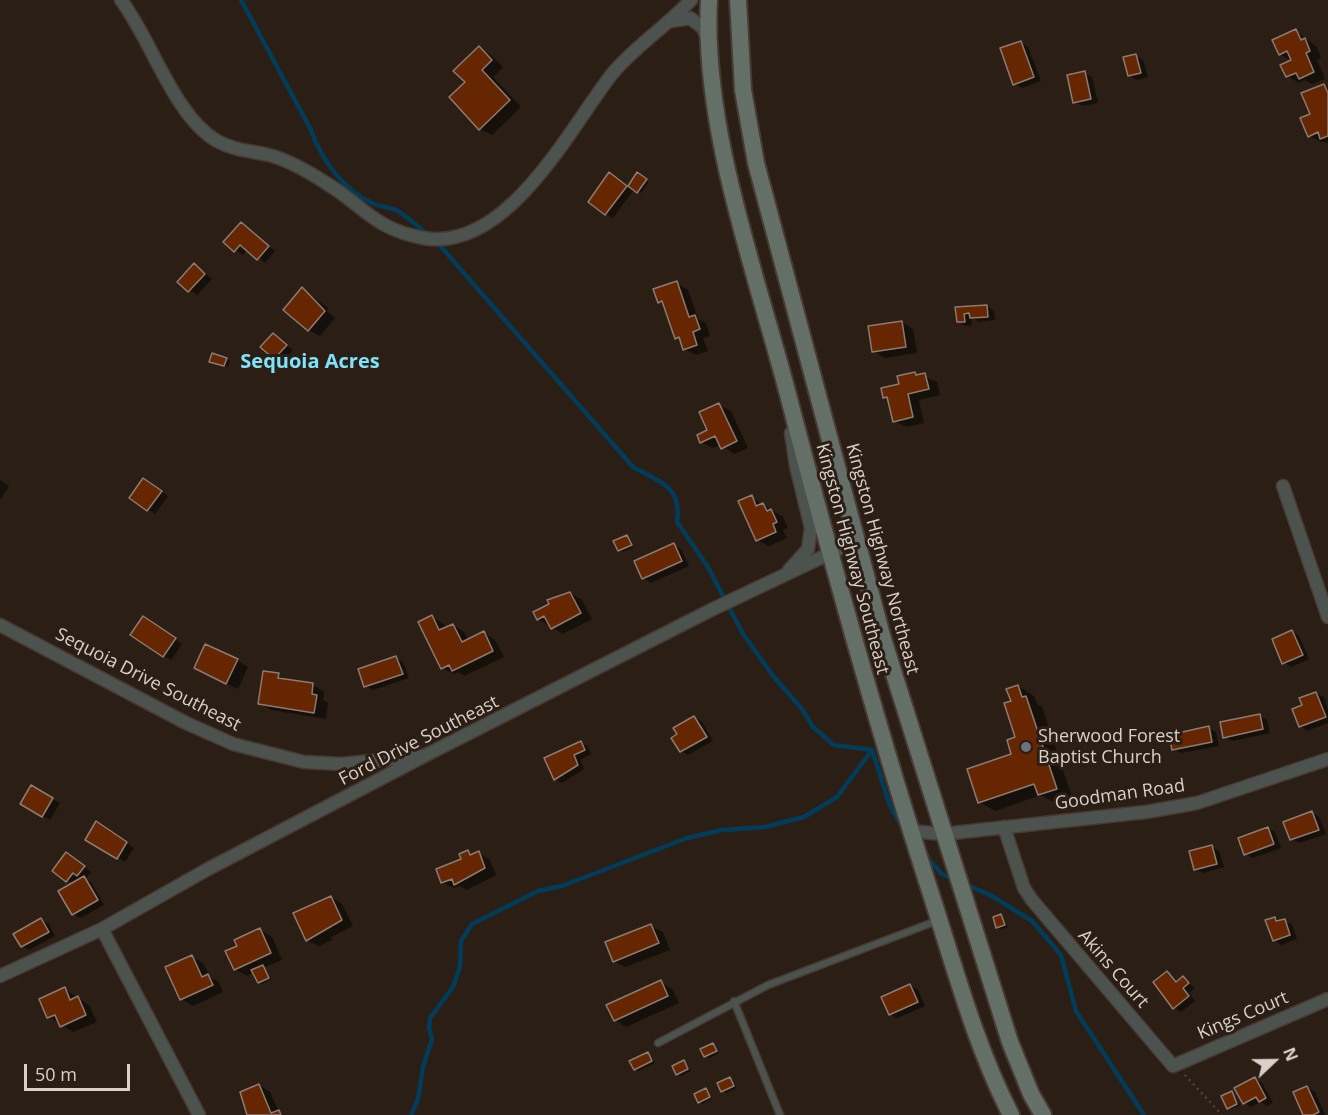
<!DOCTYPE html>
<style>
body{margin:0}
#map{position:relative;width:1328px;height:1115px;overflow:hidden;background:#2a1e15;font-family:"Open Sans",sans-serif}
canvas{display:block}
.north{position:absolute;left:1244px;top:1031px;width:60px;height:60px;-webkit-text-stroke:4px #2a1e15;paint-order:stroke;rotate:68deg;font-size:16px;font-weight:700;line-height:24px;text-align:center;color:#d9d0ca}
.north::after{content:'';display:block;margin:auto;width:21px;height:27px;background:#d9d0ca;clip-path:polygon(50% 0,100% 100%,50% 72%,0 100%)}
.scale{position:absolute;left:24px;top:1064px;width:106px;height:27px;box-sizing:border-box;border:3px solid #d9d0ca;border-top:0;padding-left:8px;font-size:18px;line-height:21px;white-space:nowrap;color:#d9d0ca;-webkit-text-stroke:4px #2a1e15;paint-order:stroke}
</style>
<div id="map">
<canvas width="1328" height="1115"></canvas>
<div class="north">N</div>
<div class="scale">50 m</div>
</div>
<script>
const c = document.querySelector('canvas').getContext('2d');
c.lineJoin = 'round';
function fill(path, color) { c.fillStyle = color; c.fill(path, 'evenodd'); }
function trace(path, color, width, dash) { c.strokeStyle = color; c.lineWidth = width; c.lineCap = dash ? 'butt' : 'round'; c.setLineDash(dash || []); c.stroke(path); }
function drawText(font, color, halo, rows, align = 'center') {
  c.font = font + ' "Open Sans",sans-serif'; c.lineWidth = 6; c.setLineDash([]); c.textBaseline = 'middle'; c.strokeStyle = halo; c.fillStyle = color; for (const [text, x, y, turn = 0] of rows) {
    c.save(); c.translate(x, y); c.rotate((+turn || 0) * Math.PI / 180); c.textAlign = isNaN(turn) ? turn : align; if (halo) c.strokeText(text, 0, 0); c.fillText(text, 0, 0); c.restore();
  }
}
fill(new Path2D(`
 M1296 31 1317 47 1321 58 1317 60 1325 79 1312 84 1304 80 1299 83 1287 76 1292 61 1280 54Z
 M1021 42 1028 47 1041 81 1022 88 1014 84Z
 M479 48 491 55 503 67 493 77 521 107 492 135 480 129 467 82Z
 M1136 56 1143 60 1148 77 1137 80 1129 75Z
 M1085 73 1092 77 1098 103 1082 106 1075 102Z
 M1324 85 1328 88V142H1321L1309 136 1312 115Z
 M638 174 649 182 641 193 629 186Z
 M620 184 633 191 613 218 606 214Z
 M241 224 275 251 265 263 248 249 243 255 225 242Z
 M195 265 212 279 197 295 179 281Z
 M676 283 688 290 698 319 706 323 710 336 703 338 708 351 696 355 684 349 681 340 676 338 665 305 659 302Z
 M302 289 328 308 327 311 335 318 320 336 309 330Z
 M987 306 994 311 995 320 979 322 971 317 972 325 965 326 958 321 957 309Z
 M902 322 913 329 917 353 885 358 874 351Z
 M273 335 293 350 282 362 262 347Z
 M226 359 230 361 228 367 214 363Z
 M915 373 937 382 940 395 919 400 924 423 906 427 894 421 890 400 885 397Z
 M719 405 731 411 748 448 734 454 721 445 713 448 701 442 709 430Z
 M0 480 9 486 0 500Z
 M151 484 168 496 155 514 132 498Z
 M751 497 783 517 788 528 783 530 787 538 769 546 757 540Z
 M627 537 634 547 622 552 619 550Z
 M674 545 681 549 689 566 651 583 644 578 636 562Z
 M570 593 582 600 592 619 563 634 538 619Z
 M432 617 444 624 446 628 453 625 464 632 468 640 484 633 495 640 504 657 464 676 458 672 454 674 442 668Z
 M151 622 182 644 171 660 164 656Z
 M1292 632 1299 636 1309 659 1291 667 1284 663Z
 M396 658 403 662 409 678 373 690 366 686Z
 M237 660 248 667 238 689 207 674Z
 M279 675 289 681 313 685 324 692 323 700 328 703 326 719 271 710 260 703Z
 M1018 686 1034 696 1037 704 1042 707 1072 797 1055 803 1041 795 995 811 979 802 1013 755 1017 738 1012 702Z
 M1316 693 1324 697 1328 710V723L1307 731 1300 726 1304 706Z
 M1260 716 1267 720 1270 733 1232 741 1225 737Z
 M694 717 702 722 713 741 688 755 681 751Z
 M1209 728 1216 732 1219 746 1181 753 1174 749Z
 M581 742 588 747 591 754 580 760 584 769 562 783 555 779Z
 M31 787 60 803 50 820 22 804Z
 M1312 813 1319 817 1326 834 1299 843 1291 839Z
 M104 827 134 848 125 862 87 839Z
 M1268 828 1275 832 1281 848 1253 858 1245 854Z
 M1212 847 1219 851 1224 867 1203 873 1195 869Z
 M468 852 473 855 479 853 490 860 496 875 467 890 460 886 454 888 442 882Z
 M74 858 91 872 86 879 91 882 104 905 81 918 73 914V884L54 871Z
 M331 897 342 904 353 926 331 937 332 940 319 946 307 940Z
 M1001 916 1008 927 1001 929 998 927Z
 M1275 918 1292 924 1297 939 1281 945 1274 940Z
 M41 920 49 924 55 936 29 950 22 946Z
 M651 926 663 932 670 950 625 967 614 961Z
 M260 930 272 937 282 960 265 967 271 979 262 984 254 972 247 976 235 969Z
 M192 957 203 963 210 977 219 982 223 992 193 1006 181 999Z
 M1168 973 1179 982 1183 978 1195 988 1189 993 1195 1001 1181 1012 1174 1007Z
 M660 982 672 989 679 1003 626 1027 615 1020Z
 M910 985 918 990 925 1006 897 1018 890 1014Z
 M65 989 89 1005 97 1022 73 1032 49 1017Z
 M713 1045 719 1053 709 1058 706 1056Z
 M648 1053 655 1063 638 1071 635 1069Z
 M684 1062 691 1071 681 1076 677 1074Z
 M730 1079 736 1088 726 1093 722 1091Z
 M1255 1079 1262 1083 1273 1103 1267 1106 1261 1102 1251 1107 1244 1103Z
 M259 1085 270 1092 279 1112 284 1115H249Z
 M1307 1087 1315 1092 1325 1115H1305Z
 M706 1090 712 1099 702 1104 699 1102Z
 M1232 1093 1240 1105 1231 1109 1228 1107Z`), '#0007');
trace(new Path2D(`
 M241 0 310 128C322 160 341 189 374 204 381 207 390 207 396 210 408 217 419 228 430 236
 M436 241 633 467C660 482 682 486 677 522L708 567 743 634 774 677 802 709 813 727 834 745 872 750
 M872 750 890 806 906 833
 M925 855 942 874 955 880
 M965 884 992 896 1032 921 1061 955 1076 1011 1144 1115
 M411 1115 418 1099 423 1067 432 1039 429 1028 430 1018 453 987 460 967 461 941 472 924 538 891 562 886 687 838 722 830 765 827 804 817 837 797 872 750`), '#013d5b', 4.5);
const building = new Path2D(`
 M1296 29 1301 40 1305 38 1310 51 1306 53 1314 72 1299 79 1296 73 1286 77 1280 65 1291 60 1287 51 1279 55 1272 40Z
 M1021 41 1034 77 1013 85 1000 48Z
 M479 46 492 60 482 70 510 100 479 130 449 97 465 82 453 71Z
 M1136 54 1141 73 1128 76 1123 57Z
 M1085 71 1091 99 1073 103 1067 75Z
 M1324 84 1328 93V136L1320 139 1318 132 1308 137 1300 118 1310 114 1301 93Z
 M609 172 627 186 605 215 588 202Z
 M637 172 647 179 637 193 628 186Z
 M241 222 269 246 257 260 240 245 234 252 223 242Z
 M194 263 205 274 188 292 177 282Z
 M677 281 689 317 695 315 700 329 693 332 697 345 683 350 679 337 675 339 662 301 658 303 653 289Z
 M302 287 325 311 308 331 283 310Z
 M987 305 988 317 970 318 969 313 964 314 965 322H957L955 307Z
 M902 321 906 347 872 352 868 326Z
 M273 333 287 345 274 359 260 347Z
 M212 353 227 358 224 366 209 362Z
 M915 372 916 375 925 373 929 389 908 394 913 417 893 422 887 397 883 398 881 388 899 384 897 376Z
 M719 403 737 441 721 449 715 436 700 443 697 435 707 430 699 412Z
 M143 478 162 491 147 511 129 498Z
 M752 495 756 506 763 503 767 511 771 509 777 522 773 524 776 532 756 541 738 501Z
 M627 535 632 545 618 551 613 541Z
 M674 543 682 561 642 579 634 561Z
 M570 592 581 613 551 629 544 616 537 620 533 612 549 604 547 600Z
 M432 615 439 630 453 624 462 642 484 631 493 651 452 671 449 665 441 669 418 622Z
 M143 616 176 638 163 657 130 635Z
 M1292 630 1303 655 1282 664 1272 639Z
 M205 644 238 659 226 684 194 668Z
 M396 656 403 674 364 687 358 669Z
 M263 671 279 673 278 678 313 683 312 694 317 695 314 713 258 704Z
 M1018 685 1022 697 1026 696 1057 789 1038 795 1034 784 978 803 967 769 1011 754 1007 740 1015 737 1004 703 1011 701 1006 689Z
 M1316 692 1326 717 1299 727 1292 709 1302 705 1299 698Z
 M1260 714 1263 729 1223 738 1220 722Z
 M694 716 707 737 680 752 671 738 677 734 673 728Z
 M1209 726 1212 742 1172 750 1169 735Z
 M581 741 585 750 574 755 578 765 554 780 544 758Z
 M31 785 53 798 42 817 20 804Z
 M1312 811 1319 830 1290 840 1283 822Z
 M96 821 127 842 117 859 85 840Z
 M1268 827 1274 844 1244 855 1238 838Z
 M1212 845 1217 864 1194 870 1189 851Z
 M468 850 470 855 479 851 485 868 454 885 452 879 441 883 436 869 461 859 459 854Z
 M66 852 85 866 77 876 73 873 66 882 52 871Z
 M84 876 98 900 72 915 58 891Z
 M331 896 342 920 306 941 293 913Z
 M1001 914 1005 925 996 928 993 917Z
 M1275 917 1276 921 1285 919 1290 935 1273 941 1265 920Z
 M41 918 49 932 21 947 13 934Z
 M651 924 659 943 613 962 605 942Z
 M260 928 271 953 234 970 225 951 237 946 234 940Z
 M192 955 202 977 208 974 213 985 180 1000 165 967Z
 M263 965 269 978 258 983 251 970Z
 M1167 971 1176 982 1183 976 1189 983 1183 988 1189 996 1173 1009 1153 982Z
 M661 980 668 996 614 1021 606 1005Z
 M910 984 918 1002 889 1015 881 997Z
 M65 987 70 1000 78 996 86 1015 60 1027 55 1015 47 1018 39 999Z
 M713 1043 717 1051 704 1057 700 1049Z
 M648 1052 652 1061 634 1070 629 1061Z
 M684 1060 688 1069 676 1075 672 1066Z
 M730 1077 734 1086 721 1092 717 1083Z
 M1255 1077 1266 1098 1259 1102 1256 1097 1243 1104 1234 1088Z
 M259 1084 271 1113 279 1110 281 1115H247L240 1092Z
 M1307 1086 1319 1112 1313 1115H1303L1293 1092Z
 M706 1088 710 1097 698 1103 694 1094Z
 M1232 1091 1237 1104 1227 1109 1221 1096Z`);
fill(building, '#652601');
trace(building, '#8c7b73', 1.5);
const service = new Path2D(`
 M734 1001 780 1115
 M658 1043 768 985 939 920`);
const minor = new Path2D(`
 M121 0C152 41 174 116 217 141 233 150 251 151 269 155 288 160 309 172 326 183 364 206 374 229 423 238 507 253 569 129 612 74 635 46 666 27 691 0
 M671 21 690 18 703 28 708 41
 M1283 486 1328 617
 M789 570 808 549 811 528 796 466 791 433
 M0 625 186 723 233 744 304 762 342 764 420 756
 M1004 827 1024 888 1032 900 1173 1066 1328 999
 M911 831 943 834 1146 812 1197 803 1328 759
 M102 929 199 1115
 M0 976 102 929 208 869 426 755 713 609 856 541`);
const secondary = new Path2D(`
 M709 0C702 124 754 267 786 387 830 556 876 724 930 891 954 965 975 1045 1011 1115
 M738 0 743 90 756 163 883 639 1010 1042 1031 1094 1043 1115`);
trace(service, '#463a32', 9);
trace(minor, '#463a32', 15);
trace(secondary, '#463a32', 20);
trace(new Path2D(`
 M1185 1075 1222 1115`), '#62564e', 2, [1.5, 4.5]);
trace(service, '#4c534e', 6);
trace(minor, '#4c534e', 12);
trace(secondary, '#646f68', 16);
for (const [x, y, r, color] of [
 [1026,747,6,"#6b7280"]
]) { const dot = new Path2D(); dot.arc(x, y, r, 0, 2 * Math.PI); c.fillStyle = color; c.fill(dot); trace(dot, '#2a1e15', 2); }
drawText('18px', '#d9d0ca', '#2a1e15', [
 ["Kingston Highway Southeast",852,559,75],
 ["Kingston Highway Northeast",882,559,75],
 ["Sequoia Drive Southeast",148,680,27],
 ["Ford Drive Southeast",419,741,-27],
 ["Goodman Road",1120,795,-8],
 ["Akins Court",1113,969,49],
 ["Kings Court",1243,1016,-23]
]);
drawText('18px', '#d9d0ca', '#2a1e15', [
 ["Sherwood Forest",1038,737],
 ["Baptist Church",1038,758]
], 'left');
drawText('bold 20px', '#7ee4fb', '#2a1e15', [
 ["Sequoia Acres",310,362]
]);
</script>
